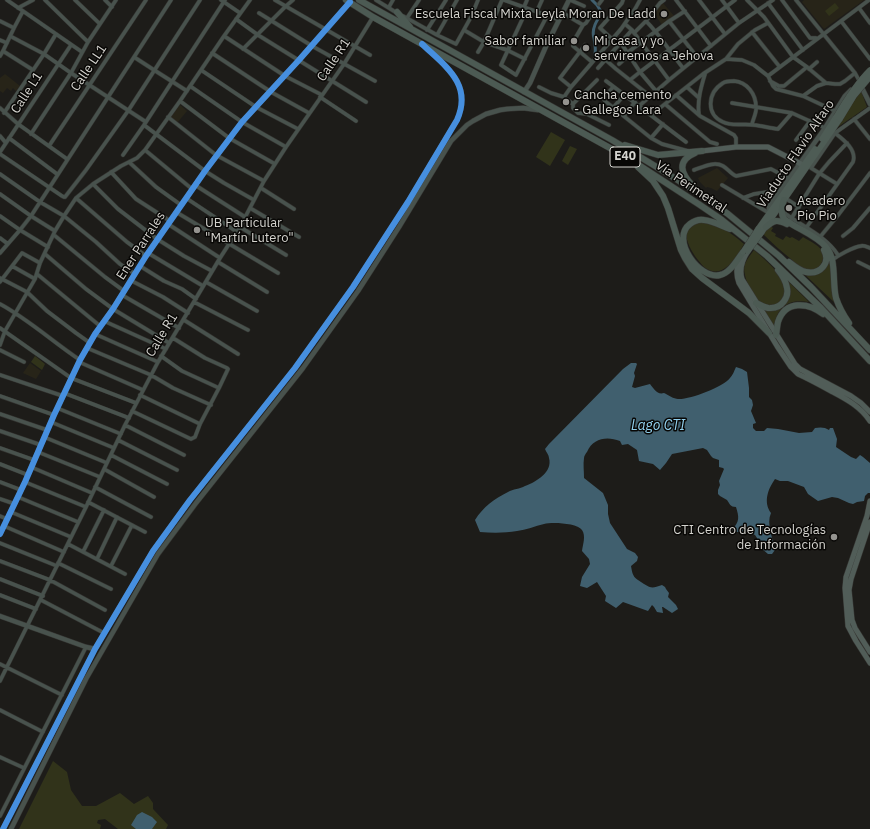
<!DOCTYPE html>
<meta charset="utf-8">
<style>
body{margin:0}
canvas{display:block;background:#1d1c19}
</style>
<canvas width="870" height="829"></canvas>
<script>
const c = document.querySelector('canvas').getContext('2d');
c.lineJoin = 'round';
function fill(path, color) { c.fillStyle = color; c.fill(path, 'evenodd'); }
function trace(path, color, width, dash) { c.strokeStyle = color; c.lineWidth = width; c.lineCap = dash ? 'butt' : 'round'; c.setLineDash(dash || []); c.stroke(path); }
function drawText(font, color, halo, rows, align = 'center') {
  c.font = font + ' "IBM Plex Sans",sans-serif'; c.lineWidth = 3; c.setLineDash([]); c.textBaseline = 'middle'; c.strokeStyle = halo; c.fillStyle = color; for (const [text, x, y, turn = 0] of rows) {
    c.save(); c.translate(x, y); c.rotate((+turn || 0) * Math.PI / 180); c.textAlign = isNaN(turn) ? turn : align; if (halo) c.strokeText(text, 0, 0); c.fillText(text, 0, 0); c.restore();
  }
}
fill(new Path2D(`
 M804 0H864L824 29 802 2Z
 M663 3 674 16 662 25 654 13Z
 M5 74 20 86 16 91 13 88 11 91 7 88 3 93 0 91V78Z
 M180 105 187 111 177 123 170 118Z
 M717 168 728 178 717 191 711 188 707 187 706 188 700 182 698 178Z
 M30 363 41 371 36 379 23 373Z`), '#272418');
fill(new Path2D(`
 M835 3 839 8 829 16 825 11Z
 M861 91 867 107 835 129Z
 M551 132 565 140 550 166 536 157Z
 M570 146 577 149 568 165 562 161Z
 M696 222C699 222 703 222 706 222 718 223 735 236 744 244 737 256 724 279 707 269 703 267 701 263 698 260 691 251 687 243 685 231Z
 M770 226 773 228 771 231 776 234 775 236 783 240 786 236 790 238 792 237 799 241 803 237C809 241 819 245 822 251 827 261 816 274 806 270 800 267 795 263 791 259 781 251 772 243 763 234Z
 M754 250C765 260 778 270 784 283 785 287 785 292 785 296L777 304C772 305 767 306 762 303 753 298 741 274 745 264 747 259 751 254 754 250Z
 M828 254 830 260 835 303 802 272 817 273Z
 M785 278 809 302C789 299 777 306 774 327L761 308 785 303Z
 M35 356 45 364 42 370 31 362Z
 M53 761 67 772 71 790 82 806H96L120 793 134 804 148 796 153 803V809L168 825 166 829H118L105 819 98 820 97 823 101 825 100 829H19Z`), '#31331a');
fill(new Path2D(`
 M631 363H636L637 364 634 373 635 376 632 387 635 388 650 384C654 389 657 395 664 393 668 395 674 399 678 399 689 400 723 387 730 378 733 375 734 371 736 367L742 369 747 372 749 388V397L752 400 753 405 751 411 756 423 753 424V428L756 431H764L767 428 778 429 799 433 812 432 815 428C820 427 825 427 829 430L830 428H833L837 439 836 447 851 457 856 459 860 455 863 457 870 463V493H868L865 496 864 501 857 502 853 504 849 503 838 498 832 497 818 501 808 494 804 487 788 481H780L775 479C768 489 763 502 771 513 766 524 773 538 775 550L772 554H768L761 548 757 538 755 535 751 533 737 532 732 530C740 521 739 517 736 507 730 507 730 504 727 500L720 496 718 494V490L720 485 719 481 724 469 723 468 719 467V460L713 458 711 456 707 450 703 448 672 454 666 463 660 470 653 464 639 461 637 450 628 444 622 445 620 441C607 436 593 438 587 452 586 453 584 456 584 458 583 464 584 471 584 478L603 493 608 505V514L610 523 627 549 635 553 638 557 637 561 631 566C633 578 634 577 644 584 652 589 653 588 662 585L665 587 666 589 669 593 668 597 676 605 678 609 672 613 663 607H662L663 613 657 612 654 607 652 605 648 611 623 602 616 608 605 601 606 596 597 582 587 588 580 586 582 577 590 564 589 559 582 551C583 544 586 536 582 530 577 523 552 522 544 524 535 526 526 530 517 531 505 533 493 533 480 532L475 520C483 507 494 499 508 492 513 489 520 489 525 486 536 482 553 472 549 458 549 455 546 452 545 449L549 444 623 369Z
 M142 812 152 817 157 822 152 829H136L131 825 137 815Z`), '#405f6e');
trace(new Path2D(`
 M592 0 597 5 602 13C597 20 591 29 594 38 595 45 596 47 595 55`), '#405f6e', 3);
const minor = new Path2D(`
 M7 0 82 52
 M45 0 88 42
 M75 0 100 24
 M105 0 112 7
 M221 0 240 13
 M275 0 370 55
 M376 0 397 13
 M504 0 557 19
 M570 0 584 6
 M676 0 711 46
 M699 0 725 34
 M722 0 739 23
 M747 0 764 17 793 57 807 67 826 83 835 84H840L845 81 855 73
 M782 0 810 38H816
 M796 0 855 73 860 82
 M768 3 803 50
 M599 4 602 0
 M389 7 393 0
 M524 7 527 0
 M18 8 33 0
 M859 8 870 23
 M527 9 501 65 516 75 547 16
 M537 11 542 0
 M259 13 312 46 375 81
 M563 13 583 25 576 37 573 46 592 62
 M403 16 437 35 456 44 471 17 478 0
 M407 18 419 0
 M236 19 258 35 366 102
 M0 21 14 28
 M646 21C660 35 671 53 683 68
 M669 21 697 57
 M841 21 870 59
 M625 24 632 30 669 80
 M583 25 586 23 592 14
 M427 30 446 0
 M464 30 484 42 507 50 525 59
 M752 32 779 66
 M634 33 646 21 660 3 664 0
 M437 35 457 0
 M10 36 44 54 71 73 146 122
 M224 36 285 76 322 95
 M612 39 600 28 622 3 623 0
 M0 40 7 43
 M621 43 640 72 656 91
 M243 49 286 6 293 0
 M3 51 33 70
 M478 52 484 42 502 0
 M212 53 271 92 309 113
 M627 53 668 22 685 11
 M599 54 616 69 650 96
 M0 56 3 51 14 28 23 11
 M134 57 154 70 187 91
 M726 59 742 60 754 65 768 76 773 86 776 89 803 96 835 111
 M619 64 629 55
 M598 68 632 30
 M809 69 817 62
 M201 70 256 107 298 129
 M768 76 869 0
 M630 80 640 72 735 0
 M606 81C633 101 659 122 686 142
 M770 81 779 86H784L807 67
 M190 86 242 122 286 147
 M539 87 551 93 564 97 573 104 597 80
 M571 87 560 78 585 45
 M613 87 604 98V99L605 101 651 138 662 144 688 151
 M687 87 699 98
 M676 95 700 116 734 135 736 138V147
 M803 96 817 86 826 83
 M320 97 356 121
 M564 97 571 87 621 29 635 9 640 0
 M180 101 229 138 275 164
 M732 103 792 113 825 128
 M573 104V108L578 113 587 114 609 125
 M665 104 710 142 717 144
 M639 106 669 80 739 23 773 0
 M0 108 18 124 67 159
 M613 108 624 95
 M4 113 44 54 56 34
 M651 115 703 74 726 59 738 44 755 30 768 23
 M699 115C697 101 701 87 705 74
 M624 116 635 102
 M168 117 216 155 264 181
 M854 119 870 139
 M752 124C753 119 757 112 756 107 756 94 747 82 734 81 730 81 726 81 723 83 707 93 706 115 723 122 733 127 743 123 754 125 762 126 770 128 778 129L792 113
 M144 125 205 171 224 183 254 200
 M31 134 71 73 88 42 116 0
 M0 136 6 143
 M9 138 57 174
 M651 138 663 124
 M796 140 810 121
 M49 146 146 0
 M145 150 192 189
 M0 152 71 45
 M0 154 62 196 64 197H65L86 170 128 111 200 0
 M123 155 144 125 225 0
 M129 162 156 187 181 205
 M694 170C703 167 714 161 723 166 728 169 731 174 736 176L771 169 790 179
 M111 172 136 199 170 221
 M0 174 40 202 64 216 96 242 120 264 135 274
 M93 184 118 209 157 239 184 256 212 271
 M837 184 811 168 835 133 870 108
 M195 185 245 217
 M722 185 769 213
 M261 188 294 209
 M0 194 31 216 55 231
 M76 198 127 242 146 256
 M186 198 237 232
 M743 198 754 194 781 190
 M785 198 799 207
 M250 208 299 237
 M176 212 278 273
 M783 212C801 226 825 235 838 255
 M0 216 20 230 48 247
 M791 219 819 174 829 162 847 143
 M168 224 220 258
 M240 227 286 255
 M806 228 853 162C857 150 844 140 835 133
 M54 235 105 277 124 291
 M843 236 853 228 870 208
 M820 237 839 214 870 173
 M0 238 8 244
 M0 253 20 230 31 216 171 0
 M148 253 203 286
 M45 254 86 289 113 309 169 343
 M832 260C839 255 853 247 861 246 864 245 867 247 870 248
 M218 262 267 292
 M858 262 870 268
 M12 266 35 279
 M140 266 164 281 182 289 196 299
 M37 274 100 326
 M0 278 27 292 47 311 76 333 90 343
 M130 280 163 297 188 313
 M0 282 22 253 40 263
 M206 282 257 311
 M122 295 179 328
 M194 302 248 330
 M0 304C28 319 53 342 80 360
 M184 320 238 354
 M104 321 166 349
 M0 328 71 378 136 403
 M95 334 158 362
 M0 345 5 331 35 279 40 263 55 231 64 216 76 198 93 184 121 166 137 158 145 150 180 101 224 36 250 0
 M87 348 151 375 173 388 211 405
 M0 350 24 362
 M161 356 182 371 219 388
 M79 362 143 390
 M0 375 63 396
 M64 393 129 418
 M140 395 200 424
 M0 396 54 415
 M57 408 121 434
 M132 411 191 439 195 437 200 424 219 388 228 369 227 368 205 358 173 338
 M0 414 47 430
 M51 422 114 448
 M125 425 184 455
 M0 431 41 445
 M44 437 107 463
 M118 440 177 470
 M0 448 34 460
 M38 452 100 477
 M111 455 167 484
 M0 464 28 475
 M31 467 92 493
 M104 469 154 497
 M0 482 21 490
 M25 482 86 507
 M95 487 151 517
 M18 497 78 522
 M0 499 15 504
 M88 502 145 532
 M11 512 71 537
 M0 516 7 519
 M4 526 64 552
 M0 543 57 566
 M68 544 125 574
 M83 552 104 510
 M97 559 117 517
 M0 561 50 580 105 610
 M58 563 111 589
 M111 566 132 525
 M0 579 43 596
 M0 595 36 609
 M41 600 104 633
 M0 664 62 695
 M0 681 86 507 125 425 158 362 220 258 240 227 264 181 286 147 344 64 373 17
 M0 710 43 732
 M0 757 24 768
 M0 816 86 647`);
const tertiary = new Path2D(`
 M860 84 870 104
 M524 92 530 83 547 44 569 0
 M769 213V207L825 128 845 96 851 90
 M0 534 25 482 54 415 80 360 95 334 113 309 146 256 205 171 242 122 299 60 350 2
 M0 616 86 647 95 649
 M3 829 95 649 153 551 190 500 295 368 353 287 408 202 457 120C472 86 450 70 428 49
 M11 829 86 679 158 554 196 503 303 368 358 291 399 227 451 141 467 125 473 121 486 114 500 110 507 109 523 108 538 110`);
const secondary = new Path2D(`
 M702 151 736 147H768L803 165
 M748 251C742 260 739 269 742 279L795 364 800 369 851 396 861 403 870 412
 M739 260C736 268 736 275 739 283L777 346 791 367 798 374C809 379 820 385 831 391 846 399 860 406 870 421
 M870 501 867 516 846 577 845 588 848 626 856 641 870 663
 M870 522 851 579 849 590 852 620 855 628 870 652`);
const primary = new Path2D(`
 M822 139 836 117
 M758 229 815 149
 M762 232 840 119`);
const trunk = new Path2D(`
 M346 0 373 17 628 158 700 205 722 220 767 256 821 308 870 361
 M359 0 612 140 665 172 706 198 728 214 779 256 811 287 870 350
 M397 12 410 27
 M625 145 658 155 702 151
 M638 167 653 181 663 196 668 208 681 250 685 258 692 269 702 278 749 313 769 333
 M693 186C681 174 676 161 695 153
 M784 200C782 207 780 212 784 219 797 229 816 235 826 247 837 259 832 283 836 298 839 307 844 316 849 323
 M766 227C774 220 777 219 787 224
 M730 229C722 226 713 221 704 220 699 219 694 221 690 224 670 239 699 280 720 275 730 273 737 260 743 252
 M789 262C794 266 800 271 806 272 820 275 831 263 824 250
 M756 303C761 305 766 309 771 308 782 308 789 297 787 288 786 281 782 275 778 270
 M776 335C777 330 777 326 778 322 785 300 808 302 823 314`);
trace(minor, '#363633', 4.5);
trace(tertiary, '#363633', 5.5);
trace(secondary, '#363633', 6);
trace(primary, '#363633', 6);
trace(trunk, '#363633', 7);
trace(minor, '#48524d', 3.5);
trace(tertiary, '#48524d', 4.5);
trace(secondary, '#515d58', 5);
trace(primary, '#4e5c55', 5.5);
trace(trunk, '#4c5a53', 6);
const primaryBridge = new Path2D(`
 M836 117C846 100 856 84 870 70
 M840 119 854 96 870 77
 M748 251 762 232
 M743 252 758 229`);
trace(primaryBridge, '#363633', 6, []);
trace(primaryBridge, '#4e5c55', 5.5);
trace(new Path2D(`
 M0 534 25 482 54 415 80 360 95 334 113 309 146 256 205 171 242 122 299 60 350 2
 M3 829 95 649 153 551 190 500 295 368 353 287 408 202 457 120C473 84 445 66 422 44`), '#468fdf', 6);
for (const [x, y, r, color] of [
 [664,14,4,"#94938f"],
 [574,41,4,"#94938f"],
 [586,48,4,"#94938f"],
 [566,102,4,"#94938f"],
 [789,208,4,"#94938f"],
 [197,230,4,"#94938f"],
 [834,537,4,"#94938f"]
]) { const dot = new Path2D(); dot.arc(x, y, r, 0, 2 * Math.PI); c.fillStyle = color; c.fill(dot); trace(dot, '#080705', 1.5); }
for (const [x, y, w] of [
 [625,157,30]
]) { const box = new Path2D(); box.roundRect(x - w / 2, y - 10, w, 20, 3); c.fillStyle = '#080705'; c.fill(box); trace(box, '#d4d3ce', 1); }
drawText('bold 12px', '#d4d3ce', null, [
 ["E40",625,157]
]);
drawText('13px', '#d4d3ce', '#080705', [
 ["Escuela Fiscal Mixta Leyla Moran De Ladd",656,14,"right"],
 ["Sabor familiar",566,41,"right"],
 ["Mi casa y yo",594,41],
 ["serviremos a Jehova",594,56],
 ["Cancha cemento",574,95],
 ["- Gallegos Lara",574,110],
 ["Asadero",797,201],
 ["Pio Pio",797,216],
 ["UB Particular",205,223],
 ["\"Martín Lutero\"",205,238],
 ["CTI Centro de Tecnologías",826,530,"right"],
 ["de Información",826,545,"right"]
], 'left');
drawText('13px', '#d4d3ce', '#080705', [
 ["Calle R1",334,60,-56],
 ["Calle LL1",89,68,-56],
 ["Calle L1",27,93,-57],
 ["Viaducto Flavio Alfaro",796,154,-56],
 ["Vía Perimetral",691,187,34],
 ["Ener Parrales",141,246,-57],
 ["Calle R1",162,335,-59]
]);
drawText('italic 14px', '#92d1ef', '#080705', [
 ["Lago CTI",658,426]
]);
</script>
